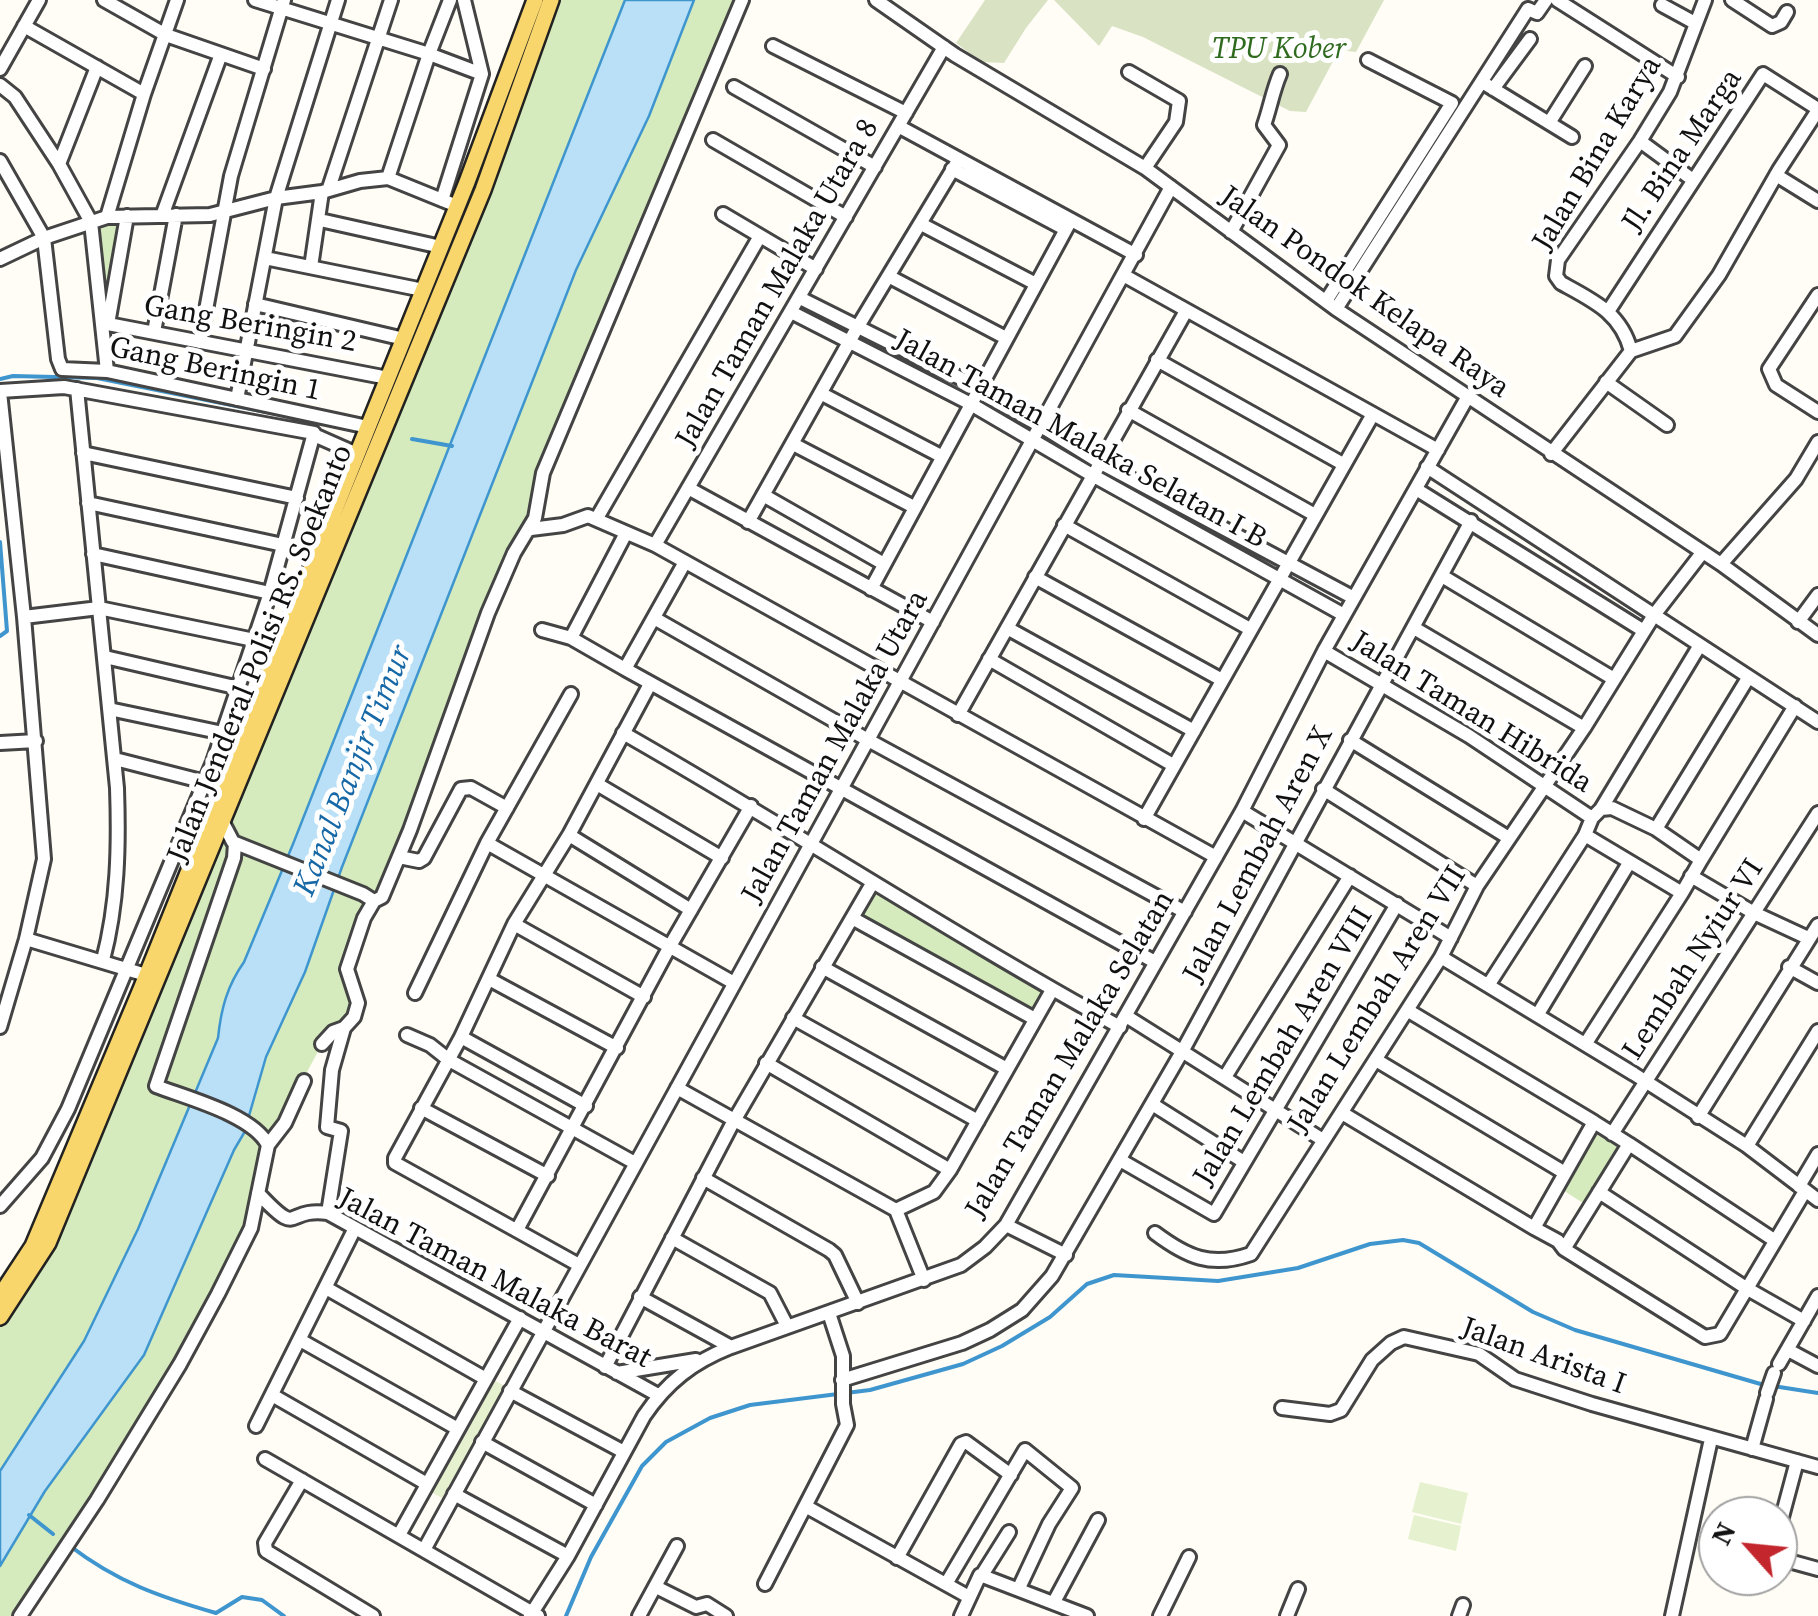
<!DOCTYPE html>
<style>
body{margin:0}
#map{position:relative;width:1818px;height:1616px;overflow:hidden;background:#fffdf5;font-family:"Source Serif 4",serif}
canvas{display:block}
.north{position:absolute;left:1698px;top:1496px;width:100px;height:100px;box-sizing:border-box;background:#fff;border:2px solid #a0a0a0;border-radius:50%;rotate:297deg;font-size:28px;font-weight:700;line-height:40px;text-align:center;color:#111}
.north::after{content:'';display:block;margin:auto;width:35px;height:45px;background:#c4262e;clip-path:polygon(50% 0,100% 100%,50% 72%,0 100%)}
</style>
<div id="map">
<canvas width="1818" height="1616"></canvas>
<div class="north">N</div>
</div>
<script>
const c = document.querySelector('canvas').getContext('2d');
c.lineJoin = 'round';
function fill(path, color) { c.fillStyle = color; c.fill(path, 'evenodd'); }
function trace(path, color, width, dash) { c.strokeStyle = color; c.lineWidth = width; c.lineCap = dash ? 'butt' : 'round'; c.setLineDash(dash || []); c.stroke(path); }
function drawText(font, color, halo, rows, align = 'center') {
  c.font = font + ' "Source Serif 4",serif'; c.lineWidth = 10; c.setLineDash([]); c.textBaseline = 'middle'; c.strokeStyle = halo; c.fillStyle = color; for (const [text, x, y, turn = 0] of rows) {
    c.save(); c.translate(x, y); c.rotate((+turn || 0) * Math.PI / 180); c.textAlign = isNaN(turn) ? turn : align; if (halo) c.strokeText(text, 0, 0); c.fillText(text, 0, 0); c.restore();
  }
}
fill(new Path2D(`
 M551 0H742L524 537 410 830 374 901 347 969 354 1017 322 1044 268 1145 258 1193 218 1294 20 1616H0V1317L483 190Z
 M122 220 106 313 95 227Z
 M874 887 1049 988 1032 1017 857 916Z
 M1593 1132 1618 1147 1583 1203 1558 1187Z`), '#d5ebbd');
fill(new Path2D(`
 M985 0H1048L1026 28 1004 63 981 62 956 43Z
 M1054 0H1384L1356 52 1339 50 1306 112 1290 111 1143 37 1112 26 1099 46Z`), '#d9e3c4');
fill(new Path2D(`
 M490 1378 505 1386 442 1498 425 1489Z
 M1420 1482 1468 1493 1461 1524 1412 1512Z
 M1414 1515 1461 1526 1456 1551 1408 1539Z`), '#e6f2cf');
const water = new Path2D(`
 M625 0H694L649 116 576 270 342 867 305 972 266 1057 244 1133 234 1150 144 1355 45 1491 0 1566V1471L84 1341 138 1229 218 1038C221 1009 227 986 244 962L293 844Z`);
fill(water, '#b9e0f7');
trace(water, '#3f96cf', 2.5);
trace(new Path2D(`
 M0 379 13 376 97 378 296 418
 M412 439 452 446
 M0 542 7 631 0 636
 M1773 1386 1818 1393
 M29 1515 53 1534
 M70 1546C117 1582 160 1597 216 1613L242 1597 262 1600 284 1616
 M566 1616 591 1557 642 1466 666 1442 710 1418 750 1405 870 1390 963 1364 1002 1346 1050 1317 1087 1284 1114 1275 1218 1281 1298 1268 1370 1244 1403 1240 1419 1243 1533 1312 1575 1330 1764 1385`), '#3f96cf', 4);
const minor = new Path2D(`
 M104 0 166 35 264 69
 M255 0 429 54 482 74
 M876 0 955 55 1145 168 1336 309 1721 564 1818 635
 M1557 0 1678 77
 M1732 0 1772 26 1781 22 1787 12
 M1662 5 1695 23
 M1528 9 1537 13 1546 0
 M24 26 144 94
 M773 46 906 113
 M0 69 39 0
 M1129 72 1179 101 1176 122 1145 168
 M1482 82 1572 137
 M0 85 15 97 59 164 91 222 107 371
 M734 87 875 167
 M1493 89 1530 39
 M1549 123 1585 66
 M898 126 1136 255
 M713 140 846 217
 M1640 141 1693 180
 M0 161 44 238 58 359 62 369 107 371 368 427
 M59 164 97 67
 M952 169 1065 229
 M1776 175 1818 201
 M388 178 429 54 450 0
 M329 188 391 0
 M442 200 482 74 464 0
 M723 214 816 269
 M162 216 221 54
 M107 217 144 94 177 0
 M320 220 441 247
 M921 224 1036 284
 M1231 232 1279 145 1264 125C1270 108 1273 90 1280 74
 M265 258 423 290
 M0 259 44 238 107 217 210 215 276 198 322 192 360 181 388 178 457 206
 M311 267 322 192
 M1125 276 1438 450
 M890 277 1006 338
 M1818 295 1769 369 1776 385 1818 412
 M800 298 978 387 1099 462 1354 598
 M1326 301 1452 103 1368 60
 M255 304 404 339
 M1336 309 1528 9
 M1609 310 1763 74 1818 109
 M791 312 969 403 1092 475 1344 615
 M103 323 388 378
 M108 324 127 216
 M154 332 176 215
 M200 342 231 176 284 0
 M1631 351 1675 336 1719 275 1779 170 1818 110
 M1157 360 1343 464
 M1606 382 1667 425
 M77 389 117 788C119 846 118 903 103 960
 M0 391 64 387 314 433 270 593 213 762 68 1109 42 1158 0 1206
 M0 392 24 617 44 859 26 939 0 1027
 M822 394 941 456
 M237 399 276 198 338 0
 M1128 410 1315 515
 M314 435 357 454
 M793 444 914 507
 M83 453 297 498
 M1551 454 1631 351C1621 313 1594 301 1561 283L1556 276 1558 260 1640 141 1670 92 1705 0
 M1427 467 1818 722
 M688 488 933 622
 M1416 489 1644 631
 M763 495 884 564
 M88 503 283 545
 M597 518 760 236
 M748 522 857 328 959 159
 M1064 525 1250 629
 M531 529 563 525 588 516 655 545 1216 857
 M626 533 571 638 625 669 685 562
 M655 545 944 47
 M93 554 270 593
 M1721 564 1796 479 1818 442
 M1442 576 1614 679
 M1035 577 1222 680
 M871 589 1071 220
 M24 617 99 608 254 640
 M654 618 868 740 1185 912
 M1798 622 1818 595
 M1007 628 1194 731
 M1414 628 1584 728
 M542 630 571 638
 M1324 651 1469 736 1592 818
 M105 657 239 688
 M989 659 1173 765
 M625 669 1155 962
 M109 709 223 733
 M958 715 1186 311
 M623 733C790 828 951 934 1120 1027
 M1350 740 1509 838
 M0 743 36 741
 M115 759 205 782
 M597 784 722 858
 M1323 789 1477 886
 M1612 808 1656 829 1701 860 1682 893 1585 835 1592 818 1601 809Z
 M1601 809 1700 645
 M1242 811 1451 938
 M1144 819 1373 414
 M222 821 233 842 363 894 374 901 382 897 410 830 488 613 514 553 535 518 543 473 742 0
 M1656 829 1748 678
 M569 835 691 910
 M487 843 734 983
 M399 857 419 861 424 858 461 789 471 788 507 808
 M1701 860 1795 706
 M1691 876 1754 913 1808 938
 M852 918 1035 1019
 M514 924 644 997
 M26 939 146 975
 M1441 957 1634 1074 1747 1146 1818 1200
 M822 967 1007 1069
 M1789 967 1818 983
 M489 979 617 1048
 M1489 984 1585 835
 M415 993 487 843 571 694
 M1407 1010 1594 1122
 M1538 1014 1629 863
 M1126 1016 1323 1140
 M793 1018 978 1121
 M407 1035 430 1045 449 1060 635 1163
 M461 1037 586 1106
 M1586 1043 1682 893
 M322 1044 333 1032 344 1028
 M1376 1060 1565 1173
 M766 1063 950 1170
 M1225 1077 1350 876
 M677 1088 896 1210 924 1280
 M1152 1104 1244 1162
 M421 1108 548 1176
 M1342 1113 1534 1228
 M1698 1117 1818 925
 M1594 1122 1629 1144 1564 1249 1558 1241 1534 1228Z
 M1612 1134 1818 813
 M1629 1144 1774 1240
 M268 1145 285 1123 304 1081
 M1747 1146 1818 1031
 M1120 1160 1214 1214 1397 904
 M703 1178 829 1250 835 1255 858 1303
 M1799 1186 1818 1154
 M1599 1192 1746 1288 1804 1321
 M258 1193C302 1240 283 1207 328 1213L658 1395
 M896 1210 934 1192 950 1170 1052 990
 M328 1213 341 1131 327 1127 332 1070 344 1028 354 1017 358 1003 347 969 364 918 374 901
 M1006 1225 1066 1255
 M517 1230 670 946 751 806
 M1155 1233C1187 1257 1211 1268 1251 1254L1441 957 1477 886 1584 728 1654 615 1702 553
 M672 1238 770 1293 787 1326
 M1564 1249 1705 1337 1720 1334 1805 1191
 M579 1265 395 1163V1158L461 1037 514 924 569 835 650 684
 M326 1288 486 1379
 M640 1297 731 1347
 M300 1340 458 1429
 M1788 1350 1818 1366
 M1779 1364 1818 1296
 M605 1367 731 1126 873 882
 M617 1373 696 1360
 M842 1380 962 1343 990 1330 1022 1310 1052 1276 1183 1050 1471 521
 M510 1391 624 1452
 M1767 1393 1774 1373
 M272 1395 427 1484
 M1282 1408 1330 1414 1341 1410 1372 1360 1391 1343 1404 1337 1479 1354 1515 1379 1592 1404 1818 1467
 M256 1426 355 1228
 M482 1442 596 1505
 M1752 1449 1766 1399
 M265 1459 538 1616
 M302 1480 265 1543 266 1551 373 1616
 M454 1494 568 1556
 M807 1507 969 1597
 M1778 1532 1797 1461
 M399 1535 520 1318
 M424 1550 1171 187
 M897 1558 961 1444 966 1442 1011 1475
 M1778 1558 1818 1569
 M982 1575 1009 1532
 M765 1584 847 1425 843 1404V1356L829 1313
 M946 1584 1025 1450 1072 1488 1049 1524 1019 1588
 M656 1587 696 1607 707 1604 726 1616
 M1054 1602 1098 1520
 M20 1616 97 1500 180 1364 218 1294 251 1228 268 1145C253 1115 187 1098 156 1086L234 858 235 843
 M530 1616 568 1556 644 1416C667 1382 693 1362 731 1347L961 1265 985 1247 1006 1225 1242 811 1324 651 1467 398
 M639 1616 677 1546
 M961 1616 980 1575 1087 1616
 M1160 1616 1189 1557
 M1287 1616 1298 1589
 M1459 1616 1463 1605
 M1672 1616 1711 1439`);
const major = new Path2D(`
 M0 1296 33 1246 142 987 467 182 535 0
 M0 1317 48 1243 483 190 551 0`);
trace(minor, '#444', 18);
trace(major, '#222', 20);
trace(minor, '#fff', 12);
trace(major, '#f9d66b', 15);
drawText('italic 30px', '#2f6b1f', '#fff', [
 ["TPU Kober",1279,50]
]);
drawText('30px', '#111', '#fff', [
 ["Jl. Bina Marga",1683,151,-56],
 ["Jalan Bina Karya",1598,154,-59],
 ["Jalan Taman Malaka Utara 8",778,284,-60],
 ["Jalan Pondok Kelapa Raya",1364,293,35],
 ["Gang Beringin 2",250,325,10],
 ["Gang Beringin 1",215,370,12],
 ["Jalan Taman Malaka Selatan I B",1080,440,29],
 ["Jalan Jenderal Polisi RS. Soekanto",261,654,-68],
 ["Jalan Taman Hibrida",1471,713,32],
 ["Jalan Taman Malaka Utara",836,747,-61],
 ["Jalan Lembah Aren X",1259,855,-62],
 ["Lembah Nyiur VI",1694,960,-57],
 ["Jalan Lembah Aren VII",1378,1000,-58],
 ["Jalan Lembah Aren VIII",1284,1047,-59],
 ["Jalan Taman Malaka Selatan",1071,1055,-59],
 ["Jalan Taman Malaka Barat",494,1279,28],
 ["Jalan Arista I",1543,1357,20]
]);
drawText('italic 32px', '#1768a6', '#fff', [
 ["Kanal Banjir Timur",354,771,-68]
]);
</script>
